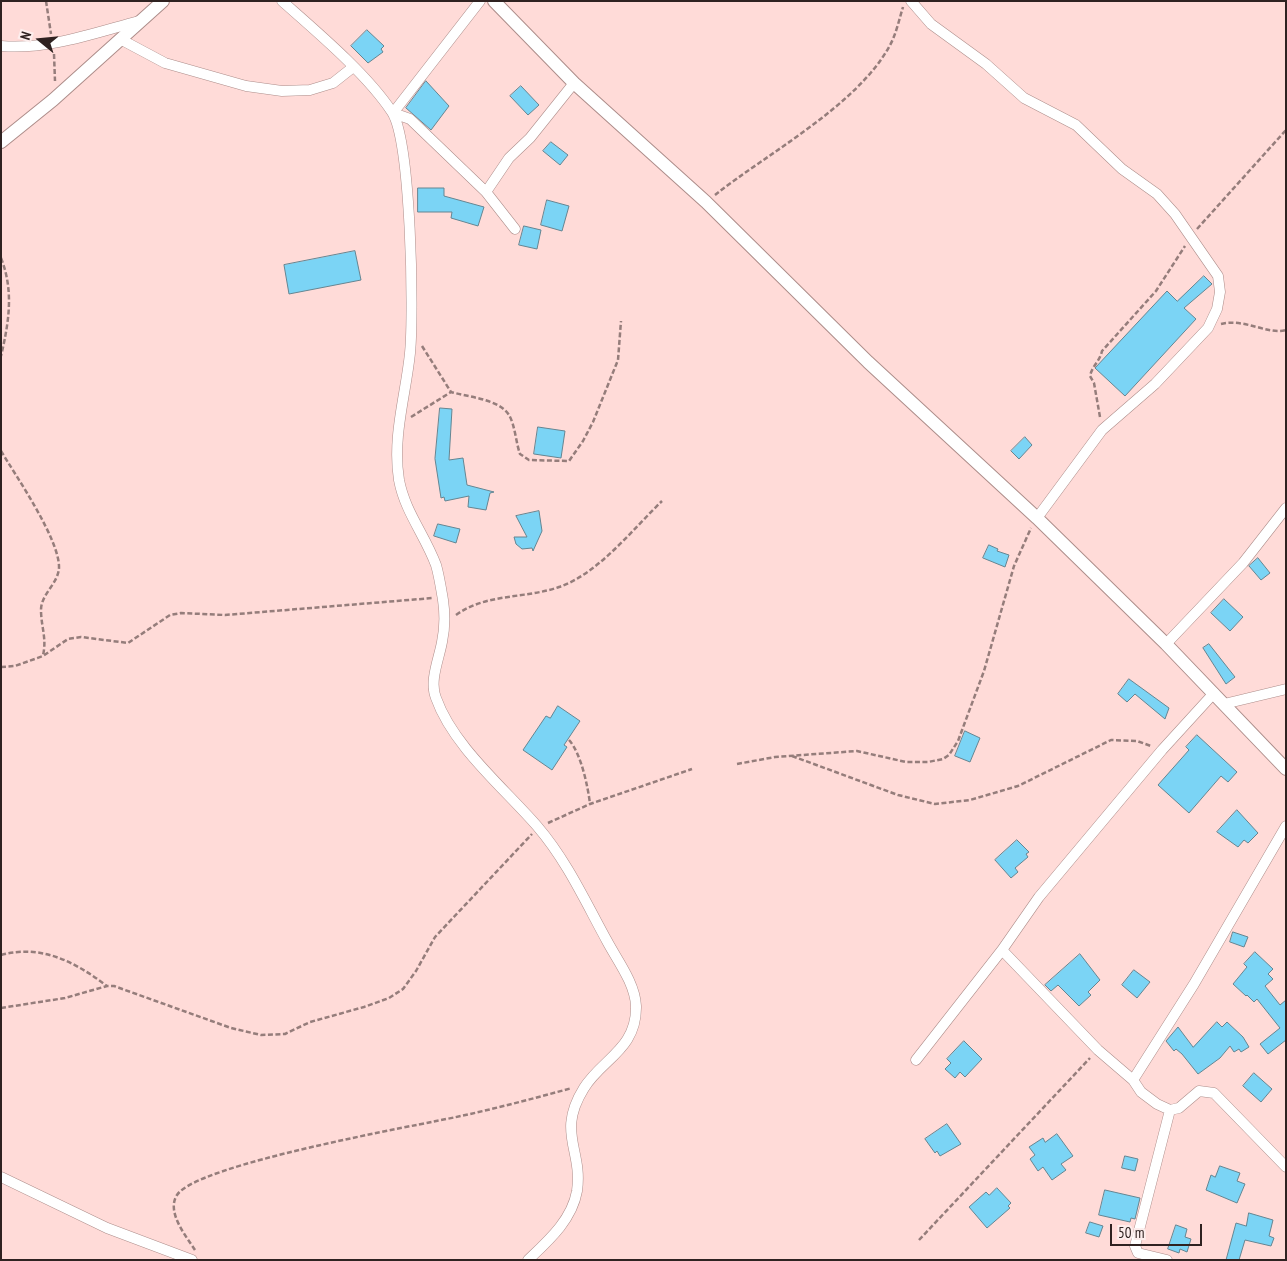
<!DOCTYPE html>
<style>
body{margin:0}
#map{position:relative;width:1287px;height:1261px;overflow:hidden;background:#ffdbd8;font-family:"PT Sans Narrow",sans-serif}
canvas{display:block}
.frame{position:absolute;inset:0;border:2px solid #2f2221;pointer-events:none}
.north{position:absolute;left:15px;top:15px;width:50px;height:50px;-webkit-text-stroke:4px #fdeeed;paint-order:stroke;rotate:287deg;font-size:14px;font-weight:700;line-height:20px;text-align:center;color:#2f2221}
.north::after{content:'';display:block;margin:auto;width:18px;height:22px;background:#2f2221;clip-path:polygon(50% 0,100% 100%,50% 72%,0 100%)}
.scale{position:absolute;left:1110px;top:1224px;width:92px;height:22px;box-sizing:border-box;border:2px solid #2f2221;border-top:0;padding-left:6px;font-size:15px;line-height:18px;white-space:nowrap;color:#2f2221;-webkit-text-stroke:4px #fdeeed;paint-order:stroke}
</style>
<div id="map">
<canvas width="1287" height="1261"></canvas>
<div class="frame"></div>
<div class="north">N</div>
<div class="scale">50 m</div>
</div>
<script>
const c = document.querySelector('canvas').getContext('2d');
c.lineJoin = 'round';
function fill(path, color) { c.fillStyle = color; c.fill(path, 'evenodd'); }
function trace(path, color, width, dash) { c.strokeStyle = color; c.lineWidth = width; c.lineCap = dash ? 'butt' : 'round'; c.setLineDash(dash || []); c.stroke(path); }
const building = new Path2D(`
 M367 30 384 46 381 49 383 52 368 63 351 46Z
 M426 81 449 106 431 130 406 108Z
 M521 86 539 105 528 115 510 96Z
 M551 142 568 155 560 165 543 151Z
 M418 188H444V196L484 207 478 226 451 218 452 212H418Z
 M547 200 569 206 562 231 541 225Z
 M524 226 541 230 537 249 519 245Z
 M355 251 361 280 289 294 284 265Z
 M1204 276 1212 284 1184 308 1196 319 1125 396 1095 368 1167 291 1177 301Z
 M440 408 452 409 449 460 463 458 467 485 494 492 490 493 486 510 468 507 469 496 445 501 444 497 441 498 435 459Z
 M538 427 565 431 561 458 534 454Z
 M1025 437 1032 445 1019 459 1011 451Z
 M539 511 542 531 533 551 532 548 522 549 516 544 514 537H527L516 516Z
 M438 524 460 529 456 543 434 536Z
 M989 545 998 549 997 551 1009 555 1005 567 983 558Z
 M1258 558 1270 573 1261 580 1249 566Z
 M1224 599 1243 617 1230 631 1211 613Z
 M1209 644 1235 677 1226 684 1203 648Z
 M1129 679 1169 708 1165 719 1135 694 1127 702 1118 694Z
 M558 706 580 721 564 745 567 747 552 770 523 750 546 716 550 718Z
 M965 731 980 738 970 762 955 756Z
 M1197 735 1237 772 1228 782 1221 776 1189 813 1158 785 1189 750 1186 747Z
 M1237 810 1258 833 1248 843 1244 840 1238 847 1217 832Z
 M1017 840 1029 852 1026 854 1028 857 1015 868 1018 872 1011 878 995 860Z
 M1233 932 1248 937 1244 947 1230 942Z
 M1255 952 1273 969 1268 974 1273 979 1265 986 1280 1005 1286 1000V1040L1268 1054 1260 1044 1280 1028 1257 999 1254 1002 1247 995 1246 996 1233 984 1247 967 1244 964Z
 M1080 954 1100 980 1088 992 1091 995 1079 1006 1058 985 1051 991 1045 985Z
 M1134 970 1150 982 1137 998 1122 985Z
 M1217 1022 1222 1027 1227 1022 1243 1037 1249 1047 1241 1052 1239 1049 1234 1052 1230 1046 1220 1058 1198 1074 1182 1054 1176 1049 1174 1051 1166 1041 1178 1027 1193 1047Z
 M964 1041 982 1059 965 1077 960 1072 955 1078 945 1069 951 1063 947 1059Z
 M1254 1073 1272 1089 1261 1102 1243 1086Z
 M947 1124 961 1144 940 1156 937 1151 935 1153 925 1139Z
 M1057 1134 1073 1156 1061 1164 1066 1170 1052 1180 1043 1167 1038 1171 1030 1159 1035 1155 1029 1147 1043 1138 1045 1142Z
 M1125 1156 1138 1159 1135 1171 1122 1168Z
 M1220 1166 1240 1173 1237 1181 1245 1184 1237 1203 1206 1190 1211 1175 1215 1177Z
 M997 1188 1011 1203 1008 1206 1010 1208 987 1228 969 1207 986 1192 989 1195Z
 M1105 1190 1140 1198 1135 1219 1131 1218 1130 1222 1099 1215Z
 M1249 1213 1273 1220 1269 1236 1274 1238 1271 1246 1245 1240 1239 1260H1226L1236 1223 1246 1226Z
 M1090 1222 1103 1226 1099 1237 1086 1233Z
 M1176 1225 1187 1229 1185 1237 1191 1239 1187 1252 1180 1249 1179 1253 1168 1249Z`);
fill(building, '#7bd4f5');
trace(building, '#658591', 1);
const minor = new Path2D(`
 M282 1C317 32 367 74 392 112 411 142 414 312 410 353 406 394 392 437 399 480 405 512 425 535 436 565 439 575 441 588 443 600 445 614 445 628 442 642 439 659 429 681 436 698 453 746 504 788 537 826 567 861 585 901 607 941 617 960 635 983 636 1006 637 1049 602 1059 584 1088 556 1133 583 1149 577 1191 572 1220 548 1241 528 1260
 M480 1 393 113 410 119 486 192 515 229
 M911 1 931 24 986 64 1024 98 1076 125 1122 169 1157 194 1175 214 1218 276 1220 292 1217 309 1208 328 1155 384 1102 430 1037 518
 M120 39 165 63 246 86 282 91 310 90 333 83 352 68
 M1 46C48 50 94 33 139 21
 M486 192 509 158 530 138 574 83
 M1166 644 1243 563 1286 508
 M1224 704 1286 689
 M1002 950 1098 1050 1133 1080 1141 1092 1157 1104 1170 1110 1179 1108 1199 1091 1214 1093 1286 1167
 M916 1060 1002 950 1039 897 1162 750 1214 693
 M1133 1080 1194 984 1286 826
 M1 1177 107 1228 192 1260
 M1167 1260 1138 1253 1135 1246 1170 1110`);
const tertiary = new Path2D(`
 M494 1 574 83 706 202 868 362 1037 518 1166 644 1286 769
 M1 142 53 100 163 1`);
trace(minor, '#ad8d8a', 11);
trace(tertiary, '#ad8d8a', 14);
trace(new Path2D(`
 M46 1 51 34
 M54 54 55 81
 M715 195C768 153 856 106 889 47 896 35 899 20 903 7
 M1197 229 1286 130
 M1 258C14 291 9 322 1 356
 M1221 324C1245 318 1267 335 1286 330
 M422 346 451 392C468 397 499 399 509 415 515 425 516 443 520 454L529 460 569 461 583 441 593 422 618 360 621 321
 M411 417 451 392
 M1100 417 1094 383 1090 376C1092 366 1100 361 1102 351L1156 291 1185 246
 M1 451C16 476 60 540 59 568 58 584 41 594 41 610 41 626 47 639 43 655
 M456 615C486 593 525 599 559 587 598 574 633 529 662 501
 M1 667 15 666 43 656 68 639 81 637 128 643 170 615 181 613 225 615 433 598
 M569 740C581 753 588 787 590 804
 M792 756 898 795 935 804 970 800 1018 786 1111 740 1137 741 1151 746
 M737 764 775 757 857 751 906 762H928L943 759 949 755 958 741 984 671 1014 566 1031 528
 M548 823 590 804 692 769
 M1 955C42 944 75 962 107 986
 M1 1008 65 998 107 986H114L231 1028 261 1035 285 1034 310 1022 364 1007 389 998 403 989 416 971 435 937 532 834
 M919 1240 1090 1058
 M195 1250C186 1236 166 1212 177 1195 197 1164 415 1126 461 1116 498 1108 535 1098 572 1088`), '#957d7b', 2.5, [5, 2.5]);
trace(minor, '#fff', 10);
trace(tertiary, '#fff', 12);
</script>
